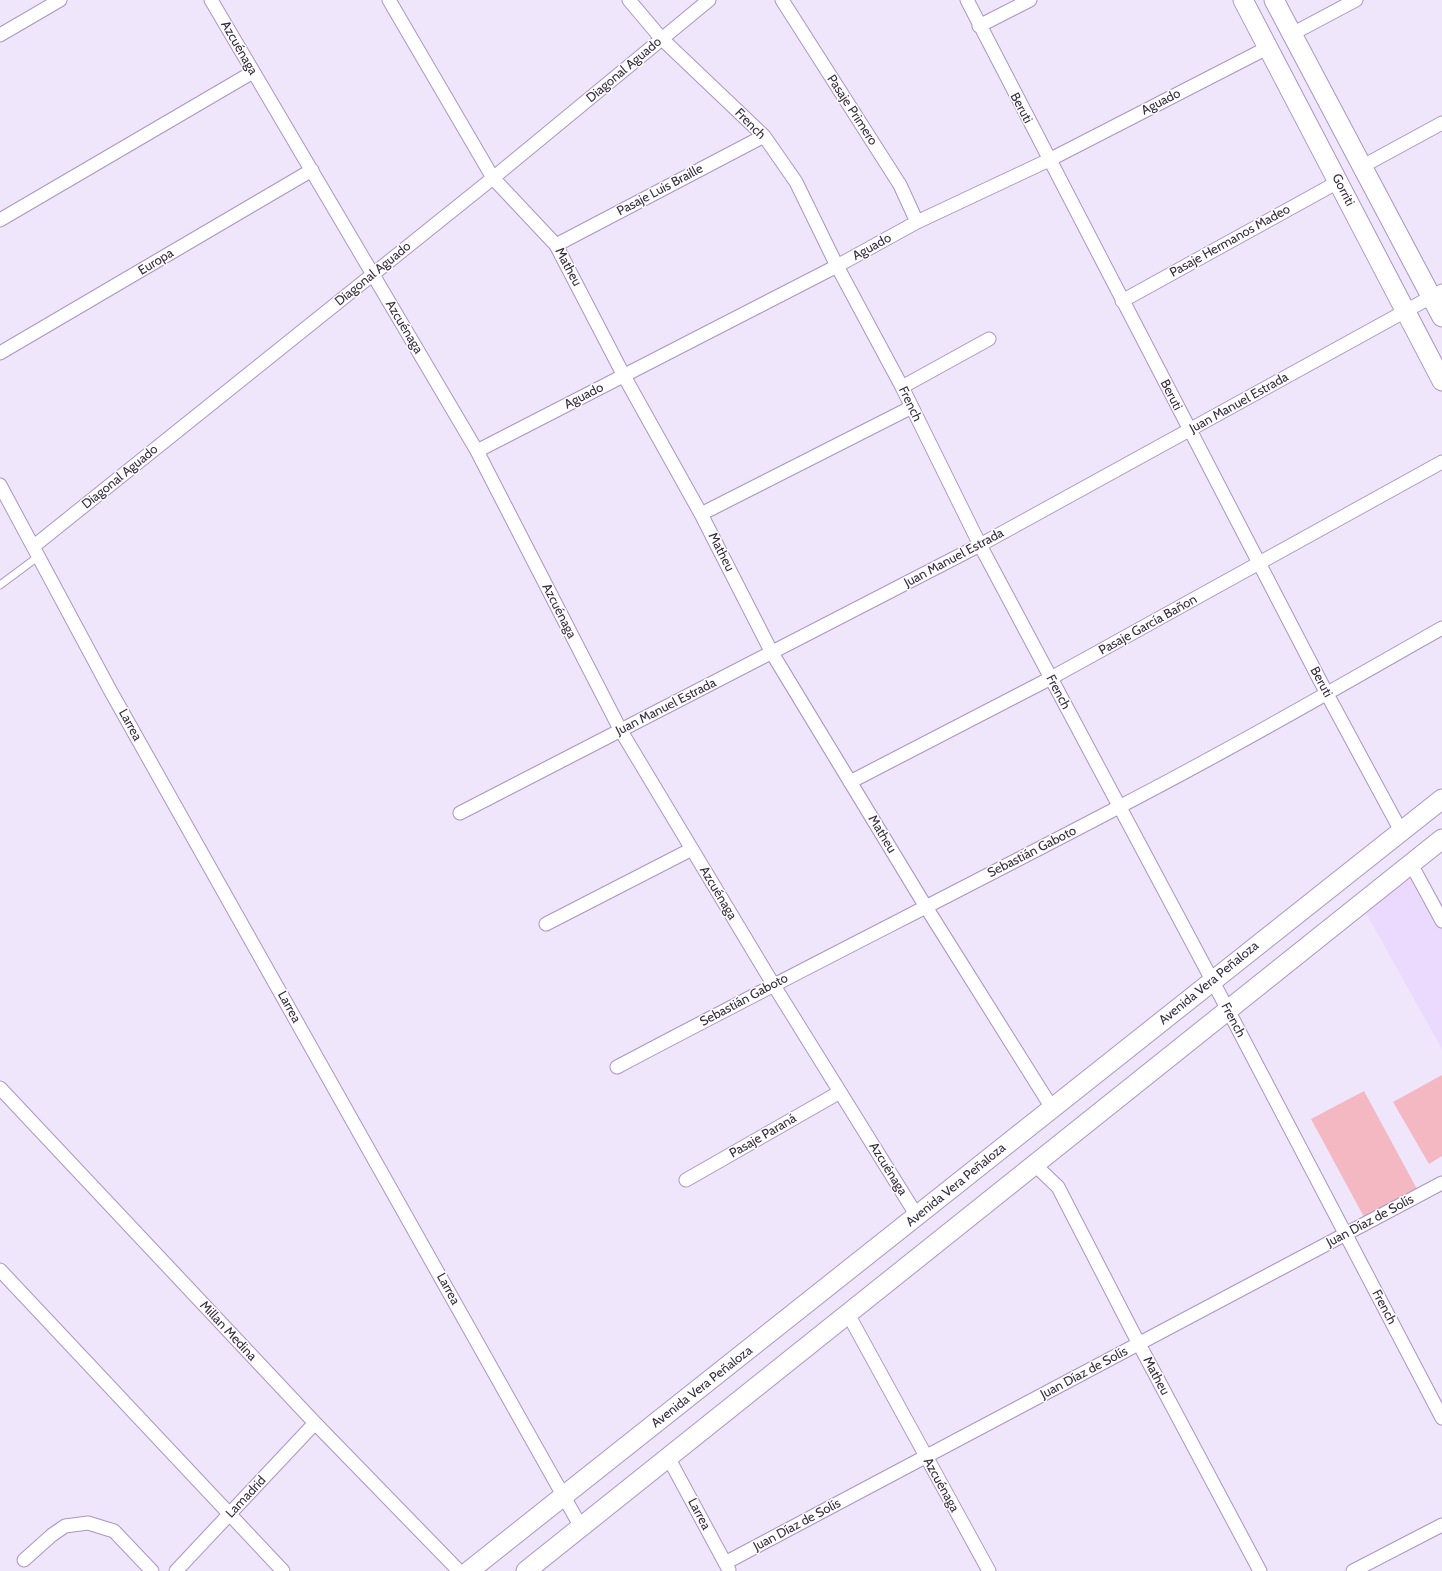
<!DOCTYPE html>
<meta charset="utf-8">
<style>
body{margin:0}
canvas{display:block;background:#f0e6fb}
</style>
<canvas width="1442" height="1571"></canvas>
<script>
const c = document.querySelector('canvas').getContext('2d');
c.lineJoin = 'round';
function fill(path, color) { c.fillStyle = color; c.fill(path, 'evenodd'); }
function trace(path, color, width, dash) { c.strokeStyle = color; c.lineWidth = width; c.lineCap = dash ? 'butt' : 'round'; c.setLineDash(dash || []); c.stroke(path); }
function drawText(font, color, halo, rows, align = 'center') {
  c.font = font + ' Cabin,sans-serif'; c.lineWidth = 3; c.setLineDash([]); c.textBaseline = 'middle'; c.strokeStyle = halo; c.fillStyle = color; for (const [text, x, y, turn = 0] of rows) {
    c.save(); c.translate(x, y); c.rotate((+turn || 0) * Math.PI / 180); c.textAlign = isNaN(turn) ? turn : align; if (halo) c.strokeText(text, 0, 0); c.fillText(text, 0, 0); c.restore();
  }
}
fill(new Path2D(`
 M1411 864 1442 921V1049L1361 904Z`), '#ebdafd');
fill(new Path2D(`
 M1442 1075V1156L1429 1164 1393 1102Z
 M1364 1091 1417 1189 1364 1217 1311 1119Z`), '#f4b8c2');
const service = new Path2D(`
 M0 585 39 556`);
const minor = new Path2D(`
 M211 0 477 451 621 731 773 984 917 1216
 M389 0 493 178 556 245 624 376 701 514 772 653 926 907 1052 1108
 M629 0 661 38 764 136 796 182 837 266 902 387 980 545 1228 1010 1442 1418
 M782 0 900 185 917 222
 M967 0 1327 694 1401 831
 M979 26 1030 0
 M1292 34 1356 0
 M0 35 60 0
 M1363 166 1442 123
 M0 220 253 72
 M556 245 764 136
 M1122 301 1338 182
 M0 353 312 170
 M902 387 989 339
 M477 451 837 266 917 222 1049 160 1269 47
 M0 485 110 690 581 1527
 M701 514 912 407
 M34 546 493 178 709 0
 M850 782 1051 678 1442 462
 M460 813 980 545 1442 291
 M1411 864 1442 921
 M546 924 692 849
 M617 1067C783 979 951 895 1117 808 1227 751 1335 689 1442 628
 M0 1088 315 1423 459 1571
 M1035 1165 1058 1187 1139 1344 1260 1571
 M686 1180 840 1092
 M0 1270 283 1571
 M848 1314 989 1571
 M668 1457 729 1570
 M24 1560 52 1535 65 1526 88 1523 114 1531 152 1571
 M725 1563 1442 1183
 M176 1571 315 1423
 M1353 1571 1442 1525`);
const secondary = new Path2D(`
 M1243 0 1442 381
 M1274 0 1442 317
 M469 1571 1442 799
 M526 1571 1442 839`);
trace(service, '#ac94c5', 9);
trace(minor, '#ac94c5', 15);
trace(secondary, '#ac94c5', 21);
trace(service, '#fff', 7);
trace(minor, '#fff', 13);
trace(secondary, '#fff', 19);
drawText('13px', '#382d42', '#fff', [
 ["Azcuénaga",239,48,60],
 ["Diagonal Aguado",624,70,-40],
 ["Aguado",1161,102,-27],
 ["Beruti",1021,108,62],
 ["Pasaje Primero",852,110,57],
 ["French",750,124,45],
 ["Pasaje Luis Braille",660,190,-28],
 ["Gorriti",1343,190,63],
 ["Pasaje Hermanos Madeo",1230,241,-29],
 ["Aguado",872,247,-29],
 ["Europa",156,262,-31],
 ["Matheu",568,267,62],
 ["Diagonal Aguado",373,274,-39],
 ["Azcuénaga",404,327,59],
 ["Beruti",1171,395,63],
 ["Aguado",584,396,-27],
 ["Juan Manuel Estrada",1239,403,-29],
 ["French",910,404,64],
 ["Diagonal Aguado",120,477,-39],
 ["Matheu",721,552,63],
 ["Juan Manuel Estrada",954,558,-28],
 ["Azcuénaga",559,611,63],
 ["Pasaje García Bañon",1148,625,-29],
 ["Beruti",1321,682,62],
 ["French",1058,692,62],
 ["Juan Manuel Estrada",666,707,-27],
 ["Larrea",130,725,61],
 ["Matheu",882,834,59],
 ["Sebastián Gaboto",1032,852,-27],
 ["Azcuénaga",718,893,59],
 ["Avenida Vera Peñaloza",1209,983,-39],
 ["Sebastián Gaboto",744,1000,-28],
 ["Larrea",289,1007,61],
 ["French",1233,1020,62],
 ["Pasaje Paraná",763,1136,-30],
 ["Azcuénaga",888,1169,58],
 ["Avenida Vera Peñaloza",956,1185,-39],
 ["Juan Díaz de Solís",1370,1221,-28],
 ["Larrea",448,1289,61],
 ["French",1384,1307,62],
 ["Millan Medina",228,1331,47],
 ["Juan Díaz de Solís",1084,1373,-28],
 ["Matheu",1156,1376,62],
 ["Avenida Vera Peñaloza",702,1387,-38],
 ["Azcuénaga",941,1485,61],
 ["Lamadrid",246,1497,-47],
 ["Larrea",699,1514,62],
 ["Juan Díaz de Solís",797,1525,-28]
]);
</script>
